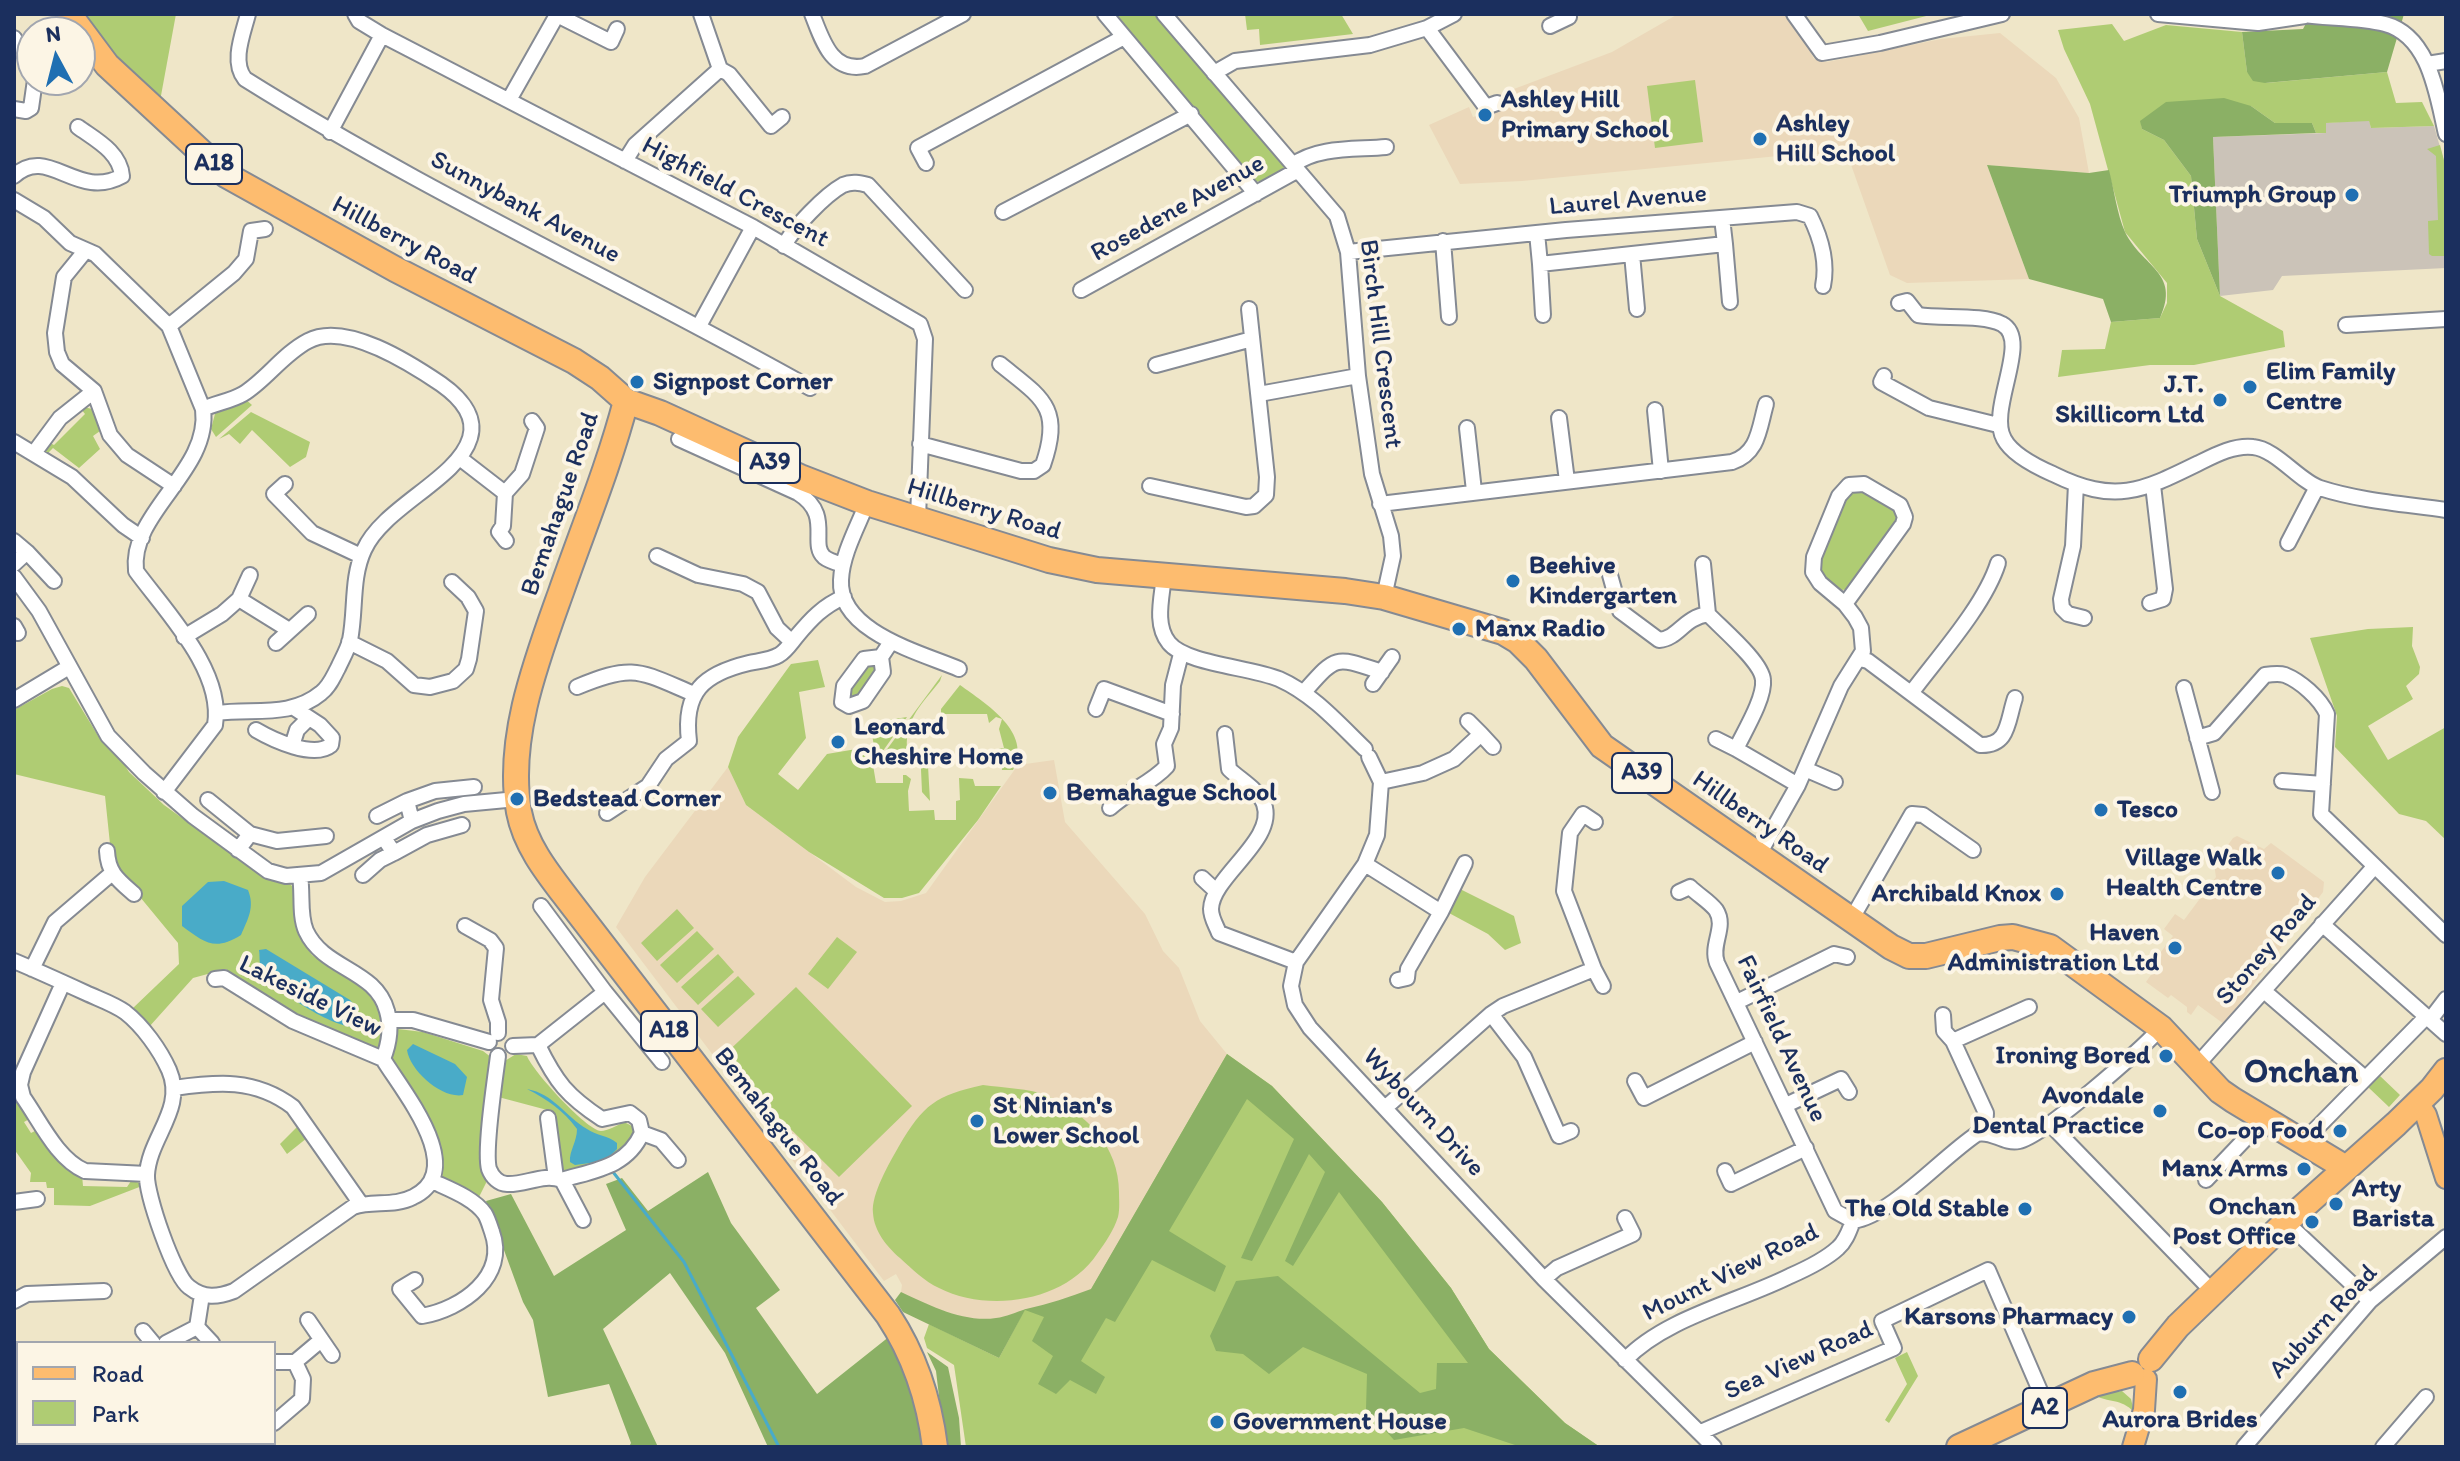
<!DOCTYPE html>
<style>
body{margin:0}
#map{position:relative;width:2460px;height:1461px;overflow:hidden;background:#efe6c8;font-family:Itim,sans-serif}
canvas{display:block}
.frame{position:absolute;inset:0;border:16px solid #1b2f5e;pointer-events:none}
.legend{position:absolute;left:16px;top:1341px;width:260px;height:104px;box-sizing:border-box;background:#fcf5e5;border:2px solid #a2a6af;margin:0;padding:10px 14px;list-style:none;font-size:24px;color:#1b2f5e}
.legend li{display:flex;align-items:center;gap:16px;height:40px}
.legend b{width:40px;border:2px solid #a2a6af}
.north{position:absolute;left:16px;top:16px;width:80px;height:80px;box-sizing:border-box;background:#fcf5e5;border:2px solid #a2a6af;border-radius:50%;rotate:353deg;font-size:22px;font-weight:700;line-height:32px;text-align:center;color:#1b2f5e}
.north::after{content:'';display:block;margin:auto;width:28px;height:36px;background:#1f6fb2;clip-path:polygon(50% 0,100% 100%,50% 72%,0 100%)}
</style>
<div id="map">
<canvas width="2460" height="1461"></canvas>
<div class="frame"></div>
<ul class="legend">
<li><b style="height:10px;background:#fdbc6f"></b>Road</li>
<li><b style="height:22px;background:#afcc73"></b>Park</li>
</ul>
<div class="north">N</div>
</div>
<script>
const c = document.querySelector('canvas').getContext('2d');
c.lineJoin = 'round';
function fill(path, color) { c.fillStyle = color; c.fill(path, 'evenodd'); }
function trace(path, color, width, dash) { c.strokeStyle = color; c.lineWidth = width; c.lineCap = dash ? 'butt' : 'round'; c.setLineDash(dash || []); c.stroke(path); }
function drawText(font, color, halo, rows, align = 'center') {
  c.font = font + ' Itim,sans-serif'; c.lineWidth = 8; c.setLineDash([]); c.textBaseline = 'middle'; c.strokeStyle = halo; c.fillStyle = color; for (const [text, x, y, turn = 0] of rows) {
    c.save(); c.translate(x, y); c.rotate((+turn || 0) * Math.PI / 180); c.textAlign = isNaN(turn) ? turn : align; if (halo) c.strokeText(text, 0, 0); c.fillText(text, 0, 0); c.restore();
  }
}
fill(new Path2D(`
 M1678 14H1792L1810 42V51L1814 59 1827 62 1941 39 2000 33 2056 78 2079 118 2089 173 1987 165 2029 279 1907 283 1890 275 1849 159 1809 153 1522 181 1460 184 1429 125 1469 107 1473 117 1488 113 1502 106 1498 95 1612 52Z
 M1054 760 1065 822 1145 914 1163 951 1179 968 1200 1021 1227 1054 1070 1327 999 1358 903 1312 895 1300 901 1292 902 1285 896 1274 884 1281 616 927 645 877 728 767 746 805 856 887 885 902 901 901 926 893 1018 765Z
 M2237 836 2264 849 2271 843 2324 882 2323 892 2224 1024 2198 1005 2191 1015 2187 1012V1007L2171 995 2168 998 2146 982 2155 969 2151 965 2173 936 2164 929 2175 914 2184 920 2216 877 2214 864 2233 838Z`), '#ebd8ba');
fill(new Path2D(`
 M2369 120 2371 128 2434 126 2446 168V268L2282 276 2273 290 2220 296 2213 137 2326 133 2325 123Z`), '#cbc3b8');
fill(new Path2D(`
 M80 14H176L160 101 107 52Z
 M1113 14H1154L1285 167 1273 178 1256 182Z
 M1245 14H1341L1353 34 1260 45 1259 29 1247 30Z
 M1858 14H1934L1868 31Z
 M2112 24 2124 41 2166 25 2242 32 2247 72 2266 83 2387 72 2396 103 2422 102 2434 126 2371 128 2369 121 2326 123V133H2316L2312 123H2275L2251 106 2141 121 2142 129 2164 140 2191 176 2197 239 2220 296 2283 331 2285 347 2194 365H2150L2058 377 2062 350 2105 349 2111 322 2160 318 2167 303V283L2125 232 2090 104 2064 49 2058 30Z
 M1695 80 1703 142 1655 148 1647 86Z
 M2440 145 2446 168V256H2432L2429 254 2428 221 2438 220 2436 156 2427 149Z
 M244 398 252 405 216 437 211 429 216 410Z
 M84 407 92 409 100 431 93 436 100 449 79 468 53 448 47 454 43 451 48 442 54 445 85 414 81 409Z
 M251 412 310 442 306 457 290 467 252 430 240 444 229 434 219 439Z
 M1854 487 1883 499 1900 515 1898 521 1851 588C1835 594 1829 585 1819 574L1818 560 1847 491Z
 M2413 627 2412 646 2420 667 2419 674 2406 686 2413 699 2368 726 2388 760 2446 727V840L2426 821 2399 814 2335 747 2337 716 2310 638 2368 629Z
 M818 660 825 687 799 692 806 738 778 774 798 790 827 754 874 746 870 723 907 717 873 765 876 783H903V775H906L911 779 908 791 909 811 934 810 935 820H956V801L960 800 959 778 973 779 975 786H1001L978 820 919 893 902 898H884L809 852 746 805 728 767 738 737 791 664Z
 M867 662H873L879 667 857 700 850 701 845 691Z
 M942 675 940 681C923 703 905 718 907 748H910L909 760 903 763V756H882Z
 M960 685C986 704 1033 732 1013 770H1002L1001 757 999 756 998 749 1004 748 999 729 1002 719 996 717 989 723 987 714H944L943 719 941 718V709Z
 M62 686 69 688 100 739 119 756 129 772 164 805 253 869 289 883 294 888 300 938 312 955 360 986 376 1002 381 1019 398 1029 423 1032 483 1051 500 1064 516 1054 527 1056C532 1070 586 1130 601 1131 607 1131 618 1125 624 1122L632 1126 635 1140 628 1152 566 1174 558 1162 551 1111 487 1094 486 1183 478 1199 444 1183 436 1147 393 1069 256 994 226 969 193 978 149 1027 133 1008 179 964 178 943 112 863 105 796 14 774V710L52 689Z
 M920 747 927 748 930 801 922 792Z
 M1460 889 1514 916 1521 943 1505 950 1488 934 1449 913Z
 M677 909 694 928 657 961 641 943Z
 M697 931 714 949 677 983 660 965Z
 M837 937 857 952 828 989 808 974Z
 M718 954 734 972 698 1005 681 987Z
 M738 976 755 994 718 1027 701 1009Z
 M796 987 912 1106 839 1177 720 1059Z
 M1227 1054 1272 1086 1382 1202 1451 1288 1489 1349 1565 1423 1600 1447H966L954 1365 927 1348 924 1338 929 1324 999 1358 1025 1309 1070 1326Z
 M2379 1075 2400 1095 2389 1107 2368 1087Z
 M983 1085C1003 1088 1029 1088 1048 1096 1087 1114 1119 1147 1119 1192 1119 1200 1120 1209 1118 1217 1114 1230 1105 1243 1097 1254 1065 1302 988 1313 939 1288 924 1281 912 1269 900 1258 887 1247 874 1231 873 1213 871 1194 890 1162 899 1146 924 1104 935 1096 983 1085Z
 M14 1100 31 1118 24 1122 31 1133 39 1129 82 1175 83 1186 127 1187 131 1181 141 1183 142 1186 90 1206 54 1205V1188H47L46 1182H30L31 1173 14 1149Z
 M298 1126 307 1138 287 1154 280 1144Z
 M1907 1352 1918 1376 1889 1423 1885 1420 1907 1384 1895 1358Z
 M2122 1391 2131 1399 2134 1412C2121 1398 2108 1403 2094 1395Z`), '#afcc73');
fill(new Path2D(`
 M2311 14H2404L2387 72 2265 83 2253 81 2247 72 2242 32 2303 29Z
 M2224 98 2251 106 2275 123H2312L2316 133 2213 137 2220 296 2197 239 2191 176 2164 140 2142 129 2140 121 2166 102Z
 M1987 165 2089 173 2109 170C2114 189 2117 214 2125 232 2142 267 2181 272 2160 318L2111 322 2103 299 2029 279Z
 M1227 1054 1272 1086 1382 1202 1451 1288 1489 1349 1565 1423 1600 1447H1521L1464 1428 1394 1440 1366 1409 1367 1374 1303 1347 1269 1374 1243 1354 1216 1351 1210 1336 1236 1281 1278 1276 1420 1393 1436 1389 1437 1363H1468L1339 1192 1293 1266 1285 1261 1325 1172 1309 1154 1252 1261 1241 1258 1294 1139 1247 1099 1169 1231 1226 1266 1215 1292 1152 1260 1115 1322 1106 1318 1081 1361 1105 1377 1096 1394 1070 1380 1056 1394 1038 1384 1053 1356 1032 1341 1044 1317 1025 1310 999 1358 903 1312 895 1300 901 1292C929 1305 964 1323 996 1318 1006 1317 1016 1312 1026 1309 1048 1304 1070 1297 1091 1289Z
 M708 1172 731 1223 780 1290 756 1308 817 1394 890 1336 898 1360 914 1386 923 1447H768L725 1353 670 1273 603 1329 658 1447H629L631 1443 609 1384 548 1397 533 1320 523 1302 486 1201 511 1194 554 1276 626 1230 606 1184 622 1178 648 1211Z
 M927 1352 948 1367 959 1418 961 1447H945L936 1371Z`), '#8bb065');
fill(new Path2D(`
 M224 881 248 890C255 907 248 919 241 935 214 952 204 942 182 926V906L208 882Z
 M266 949 350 1000 357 1008 361 1026C340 1034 271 989 261 968 259 963 260 955 259 950Z
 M413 1044 455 1064 467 1077 463 1095C442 1099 410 1071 407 1050Z
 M527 1089C554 1094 565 1116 587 1129 597 1136 608 1135 617 1143V1149L605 1161 575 1165 570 1162C569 1151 577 1142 577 1129 563 1110 548 1100 527 1089Z`), '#49abc8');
trace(new Path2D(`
 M613 1172 684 1262 779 1447`), '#49abc8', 3);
const street = new Path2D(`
 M248 14C243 34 231 62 245 79 427 193 623 283 810 388
 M355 14 359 21 382 35 753 227 920 324 925 339 918 518
 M555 14 611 42 617 29
 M701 14 720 69 729 74 771 126 782 117
 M812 14C822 39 831 73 865 66L963 14
 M1105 14 1256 194
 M1164 14 1337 216 1348 252 1358 376 1372 474 1391 536 1393 556 1384 597
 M1794 14 1822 53 1880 43 2002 14
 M2158 14 2258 23 2305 16
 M2297 14C2326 19 2356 17 2385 24 2430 36 2437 96 2446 134
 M1550 26 1569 17
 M1427 28 1486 107 1497 103
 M14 38 32 67
 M2427 64 2446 61
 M1214 73 1235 61 1370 45 1427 28 1454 14
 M509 100 557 15
 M14 109 26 111 31 108 35 80
 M330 132 382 35
 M625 161 635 145 720 69
 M926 163 918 148 1124 37
 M1293 165C1318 146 1357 150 1386 147
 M14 176C48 144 77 201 122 176 120 152 96 140 78 127
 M14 200 44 218 70 243 95 254 169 326 203 409C211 471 129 512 136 571 166 612 224 671 215 725L164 792
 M1003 212 1191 114
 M1537 233 1540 264 1632 254 1637 309
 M1443 241 1449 317
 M1725 244 1730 302
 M784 246C793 228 825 195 843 185 852 181 860 183 868 185L965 290
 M86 250 64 277 55 333 57 352 62 364 94 391 110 435 127 455 174 486
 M1348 252 1566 230 1797 212 1810 216C1821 238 1828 261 1823 286
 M1632 254 1725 244 1722 218
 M1540 264 1543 315
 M1081 290 1298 170
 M1899 303 1907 301 1918 315C1942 319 1982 314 2002 324 2032 340 1987 409 2004 439 2012 454 2037 467 2053 474 2116 505 2142 491 2201 462 2217 454 2235 445 2253 447 2276 449 2299 481 2320 488 2360 501 2405 504 2446 510
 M2346 325 2446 319
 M169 326 234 273 246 259 251 231 265 229
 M699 326 753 227
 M1156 365 1252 339
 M1884 376 1881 382 1929 408 1998 425
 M1259 394 1358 376
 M203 409C216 403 231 401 243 394 265 381 283 354 308 341 345 321 410 363 441 384 458 396 477 415 470 438 458 479 383 507 364 550 351 578 356 611 350 640 348 649 342 659 338 668 333 677 330 686 321 693 291 718 253 708 217 713
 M1655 410 1661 471
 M1559 418 1567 481
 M1467 428 1474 491
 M679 439 798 493C833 515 809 543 824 557 829 561 837 563 843 565
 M14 442 72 477 123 525 142 538
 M920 444 1021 471H1034L1043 465C1063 407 1042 398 1000 364
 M34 453 60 418 94 391
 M461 459 505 493 522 474 537 428 532 421
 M285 484 274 494 312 533 361 556
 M2076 484 2073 546 2061 599 2062 608 2068 614 2084 618
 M1150 486 1246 507 1254 506 1266 495 1267 477 1249 309
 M505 493 503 526 499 532 506 541
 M867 503C858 526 842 554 841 580 838 632 922 653 959 669
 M1380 504 1732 462C1759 453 1759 428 1766 404
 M14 541 27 552 14 564
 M2288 543 2317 487
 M27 552 54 581
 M657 556 698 575 743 584 758 592 777 628 792 642
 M1703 564 1708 614
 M1610 575 1620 611 1659 640C1679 638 1683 618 1708 614 1721 628 1762 662 1763 680 1765 698 1744 732 1736 749L1798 785
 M1164 576C1162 597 1154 625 1169 643 1186 664 1250 667 1279 679 1313 694 1338 723 1365 749
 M14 577 39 611 108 736 144 773 193 816 268 871 286 876 321 873 412 821 438 811 464 804 517 799
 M239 599 289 630
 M2150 603 2163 599 2165 589 2153 485
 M14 626 18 633
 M184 637 222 614 239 599 250 575
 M349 642 387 661 414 685 430 687 453 681 466 669 469 659 476 611 468 597 452 582
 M276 643 308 614
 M881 657 864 659 844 686 842 702 849 706 863 701 883 672 881 657 891 642
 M1860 659 1868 661 1980 745C2009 746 2007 722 2015 698
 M1373 684 1392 657
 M577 687C634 663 639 671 694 694
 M2184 688 2212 792
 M1304 692C1337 655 1334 656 1382 672
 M1912 692C1938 657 1985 605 1998 563
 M14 700 69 667
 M1096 709 1104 689 1172 714
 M1468 721 1481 734
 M256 730C273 740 314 759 331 745L332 738 320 725 294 708
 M1225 734 1229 769C1239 779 1259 790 1264 804 1277 840 1212 876 1211 909 1211 918 1216 925 1219 933L1296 962
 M2197 738 2214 733 2265 675C2272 674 2279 673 2285 675 2300 681 2320 698 2327 714L2321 814 2446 935
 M1716 739 1736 749
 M689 741C683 692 703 674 749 663 758 661 771 660 779 655 786 651 791 643 796 637 811 619 823 606 844 597
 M292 746 297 730 308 719
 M1369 757 1381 782 1377 835 1365 864 1296 962 1291 986 1295 1005 1310 1028 1544 1279 1714 1447
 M1805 769 1835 782
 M2282 781 2323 784
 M1381 782 1423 773 1454 759 1481 734 1493 747
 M208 800 250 834
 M1110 808C1128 791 1152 783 1167 766L1164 744 1171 728 1173 685 1181 654
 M607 813 648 786 666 759 689 741
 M377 816 407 801
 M412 821 407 801 435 791 474 787
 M384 838 394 853 427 835 462 825
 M238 850 250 834 277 841 326 836
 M107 851C108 873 118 880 134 894
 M1758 856 1798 785 1841 686 1863 651 1861 628 1855 617 1845 604 1820 583 1813 572 1814 557 1839 496 1849 485 1864 484 1900 505 1905 517 1903 524 1845 604
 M1365 864 1441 912
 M363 875 380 860 394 853
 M1202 878 1216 891
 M1679 892 1690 887C1698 895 1709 901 1716 910 1727 927 1710 944 1717 963L1835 1211 1853 1221
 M541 906 605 992 662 1062
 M1851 920 1912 814 1923 815 1973 850
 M2322 924 2446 1034
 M465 926 490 940 496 948 491 1000 498 1022V1033
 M14 961C38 971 62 982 86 993 99 999 114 1004 125 1012 143 1026 160 1050 169 1070 186 1109 149 1137 147 1175 146 1194 174 1276 189 1287 204 1299 218 1297 234 1291L353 1207C372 1200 394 1207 413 1197 469 1170 403 1092 383 1059 389 1044 392 1028 387 1011 376 969 324 970 306 931 299 915 303 894 300 876
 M32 969 55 922 111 874
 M1594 969 1603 986
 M215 979 224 978 293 1021 383 1059
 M1398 980 1407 978 1408 969 1441 912 1465 863
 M63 983 23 1072 20 1085 23 1097C40 1121 57 1159 85 1171L147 1174
 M2264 991 2365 1078
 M1737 1002 1834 954 1847 957
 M1491 1014 1524 1057 1559 1136 1571 1131
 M1943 1015 1944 1031 1953 1041 1986 1113 1985 1132
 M389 1020H413L489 1042
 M2430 1020 2446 999
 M1953 1041 2029 1007
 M513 1046 538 1045 605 992
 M498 1056C495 1079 484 1151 489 1169 492 1177 499 1184 507 1184 526 1185 543 1173 562 1180 595 1170 627 1167 642 1133L639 1120 630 1113 602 1119C567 1096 556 1082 538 1045
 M2197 1065 2374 867
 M1635 1081 1644 1098 1755 1042
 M174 1088C217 1082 255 1078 293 1107L361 1204
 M1786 1105 1841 1079 1849 1092
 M1385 1108 1491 1014 1503 1006 1594 969 1564 891 1570 833 1583 814 1595 822
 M548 1118 556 1178
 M2050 1124 2213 1292
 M642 1133 661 1140 678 1160
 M2303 1142 2426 1017
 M1725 1171 1731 1184 1806 1148
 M562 1180 583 1220
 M2206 1180 2246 1138 2261 1118
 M14 1202 37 1199
 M2286 1222 2370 1301
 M1544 1279 1557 1268 1633 1234 1625 1218
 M415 1280 400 1289 422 1316C462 1309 508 1276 492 1232 490 1226 488 1219 485 1214 474 1198 449 1189 432 1181
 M202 1295 197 1327 212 1343
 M14 1301 27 1294 104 1291
 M308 1320 332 1355
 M143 1331 153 1343
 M166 1343 197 1327
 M1625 1360C1665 1318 1738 1302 1790 1276 1806 1269 1825 1260 1838 1248 1846 1241 1849 1231 1853 1221 1892 1215 1942 1157 1977 1134 1992 1130 2003 1144 2019 1141 2044 1136 2140 1050 2161 1028
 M274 1362H295L303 1379 302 1399 274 1423
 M295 1362 320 1341
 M1701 1432 1894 1348 1882 1321 1988 1270 2047 1407
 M14 1441 18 1437
 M2244 1447 2370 1301 2446 1237
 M2383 1447 2426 1397`);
const primary = new Path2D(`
 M2418 1103 2426 1115 2446 1178
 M2133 1447 2144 1410 2146 1379`);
const highway = new Path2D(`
 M69 14 107 65 226 175 395 269 574 361 600 378 626 401 660 413 800 477 867 503 1049 560 1097 570 1345 591 1384 597 1503 632 1518 641 1536 659 1602 746 1891 947 1909 956H1926L2000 938 2013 937 2050 947 2161 1028 2220 1091 2233 1100 2346 1168
 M626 401C609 466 583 529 561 592 537 659 506 739 519 812 525 844 546 871 566 897L888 1315C915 1356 929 1398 935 1447
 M2151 1359 2178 1326 2286 1222 2396 1124 2432 1089 2446 1071
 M1959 1447 2094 1384 2132 1374`);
trace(street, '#858a93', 18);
trace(primary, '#858a93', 24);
trace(highway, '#858a93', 28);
trace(street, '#fff', 14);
trace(primary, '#fdbc6f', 20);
trace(highway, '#fdbc6f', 24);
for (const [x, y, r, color] of [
 [1485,115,8,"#1f6fb2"],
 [1760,139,8,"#1f6fb2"],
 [2352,195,8,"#1f6fb2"],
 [637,382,8,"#1f6fb2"],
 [2250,387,8,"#1f6fb2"],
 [2220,400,8,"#1f6fb2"],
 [1513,581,8,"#1f6fb2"],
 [1459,629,8,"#1f6fb2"],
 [838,742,8,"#1f6fb2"],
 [1050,793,8,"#1f6fb2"],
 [517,799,8,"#1f6fb2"],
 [2101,810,8,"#1f6fb2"],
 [2278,873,8,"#1f6fb2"],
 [2057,894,8,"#1f6fb2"],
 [2175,948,8,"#1f6fb2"],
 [2166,1056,8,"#1f6fb2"],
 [2160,1111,8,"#1f6fb2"],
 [977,1121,8,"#1f6fb2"],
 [2340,1131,8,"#1f6fb2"],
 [2304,1169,8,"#1f6fb2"],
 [2336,1204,8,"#1f6fb2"],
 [2025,1209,8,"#1f6fb2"],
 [2312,1222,8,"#1f6fb2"],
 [2129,1317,8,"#1f6fb2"],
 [2180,1392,8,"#1f6fb2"],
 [1217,1422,8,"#1f6fb2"]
]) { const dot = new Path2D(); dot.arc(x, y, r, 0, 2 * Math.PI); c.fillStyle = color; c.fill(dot); trace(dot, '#fcf5e5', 3); }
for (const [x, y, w] of [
 [214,164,56],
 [770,463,60],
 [1642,773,60],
 [669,1031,56],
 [2045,1408,44]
]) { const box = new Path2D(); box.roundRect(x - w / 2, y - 20, w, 40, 6); c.fillStyle = '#fcf5e5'; c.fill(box); trace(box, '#1b2f5e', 2); }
drawText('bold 24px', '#1b2f5e', null, [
 ["A18",214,164],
 ["A39",770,463],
 ["A39",1642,773],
 ["A18",669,1031],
 ["A2",2045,1408]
]);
drawText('bold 26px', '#1b2f5e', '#fcf5e5', [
 ["Ashley Hill",1501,100],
 ["Primary School",1501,130],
 ["Ashley",1776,124],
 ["Hill School",1776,154],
 ["Triumph Group",2336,195,"right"],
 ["Elim Family",2266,372],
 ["Centre",2266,402],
 ["Signpost Corner",653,382],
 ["J.T.",2204,385,"right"],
 ["Skillicorn Ltd",2204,415,"right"],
 ["Beehive",1529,566],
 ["Kindergarten",1529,596],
 ["Manx Radio",1475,629],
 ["Leonard",854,727],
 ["Cheshire Home",854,757],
 ["Bemahague School",1066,793],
 ["Bedstead Corner",533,799],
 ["Tesco",2117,810],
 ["Village Walk",2262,858,"right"],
 ["Health Centre",2262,888,"right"],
 ["Archibald Knox",2041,894,"right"],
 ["Haven",2159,933,"right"],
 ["Administration Ltd",2159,963,"right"],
 ["Ironing Bored",2150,1056,"right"],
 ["Avondale",2144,1096,"right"],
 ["Dental Practice",2144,1126,"right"],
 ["St Ninian's",993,1106],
 ["Lower School",993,1136],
 ["Co-op Food",2324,1131,"right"],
 ["Manx Arms",2288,1169,"right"],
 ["Arty",2352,1189],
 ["Barista",2352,1219],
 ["Onchan",2296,1207,"right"],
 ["Post Office",2296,1237,"right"],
 ["The Old Stable",2009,1209,"right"],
 ["Karsons Pharmacy",2113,1317,"right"],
 ["Aurora Brides",2180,1420,"center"],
 ["Government House",1233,1422]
], 'left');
drawText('26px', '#1b2f5e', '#fcf5e5', [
 ["Highfield Crescent",735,193,28],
 ["Laurel Avenue",1628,201,-5],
 ["Sunnybank Avenue",525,208,28],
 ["Rosedene Avenue",1178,209,-29],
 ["Hillberry Road",404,241,28],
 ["Birch Hill Crescent",1380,344,83],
 ["Bemahague Road",561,504,-71],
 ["Hillberry Road",984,510,17],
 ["Hillberry Road",1760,823,35],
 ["Stoney Road",2267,950,-49],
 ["Lakeside View",310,997,26],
 ["Fairfield Avenue",1781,1039,65],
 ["Wybourn Drive",1423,1113,47],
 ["Bemahague Road",778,1127,52],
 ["Mount View Road",1731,1273,-26],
 ["Auburn Road",2324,1322,-47],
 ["Sea View Road",1799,1361,-24]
]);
drawText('bold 34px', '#1b2f5e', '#fcf5e5', [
 ["Onchan",2301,1073]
]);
</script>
